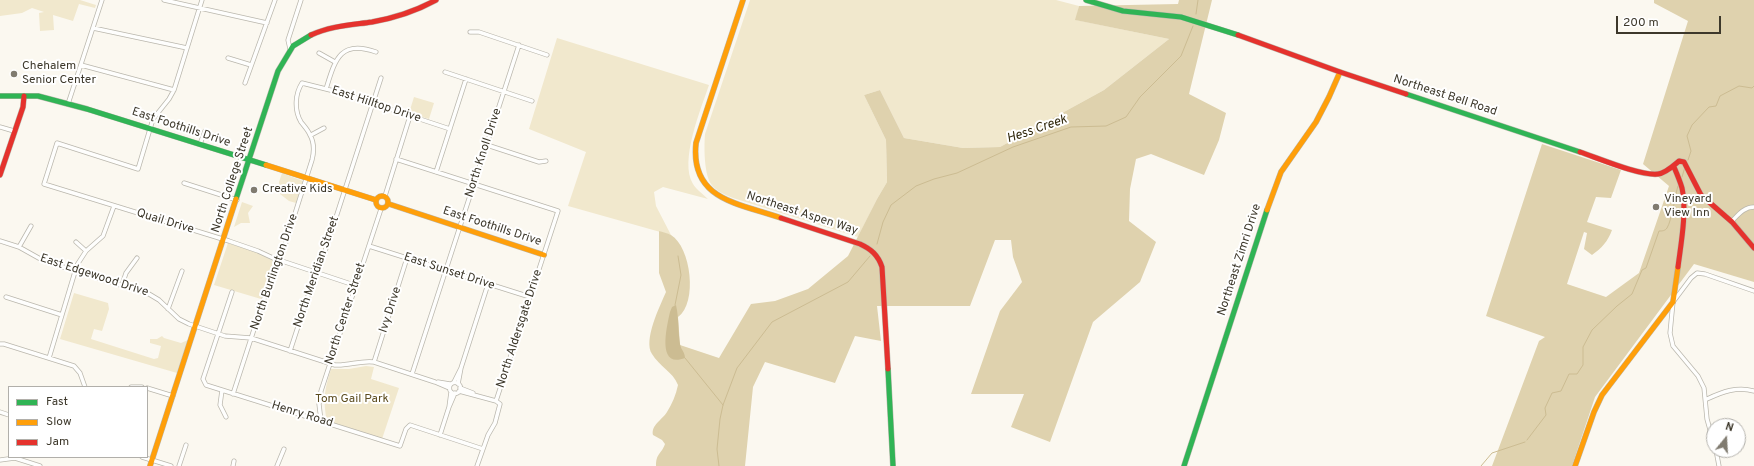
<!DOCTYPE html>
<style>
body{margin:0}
#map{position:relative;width:1754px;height:466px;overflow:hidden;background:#fbf8f0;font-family:Overpass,sans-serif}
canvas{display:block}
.legend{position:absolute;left:8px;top:386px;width:140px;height:72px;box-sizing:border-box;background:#fff;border:1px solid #b1afaa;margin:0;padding:5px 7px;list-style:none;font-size:12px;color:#3d382b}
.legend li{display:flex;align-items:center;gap:8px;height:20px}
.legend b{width:20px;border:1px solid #b1afaa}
.north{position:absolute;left:1706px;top:418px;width:40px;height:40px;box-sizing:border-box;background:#fff;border:1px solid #b1afaa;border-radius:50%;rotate:18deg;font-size:11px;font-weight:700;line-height:16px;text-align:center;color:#3d382b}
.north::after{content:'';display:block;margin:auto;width:14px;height:18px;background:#807b70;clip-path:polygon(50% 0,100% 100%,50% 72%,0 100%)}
.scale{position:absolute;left:1616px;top:16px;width:105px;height:18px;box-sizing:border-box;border:2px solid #3d382b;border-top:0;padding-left:5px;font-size:12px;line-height:14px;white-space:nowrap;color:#3d382b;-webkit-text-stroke:3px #fff;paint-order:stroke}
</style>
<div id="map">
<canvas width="1754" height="466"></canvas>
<ul class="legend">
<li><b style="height:5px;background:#30b455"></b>Fast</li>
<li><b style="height:5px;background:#ff9f0a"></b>Slow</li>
<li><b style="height:5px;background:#e5322d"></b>Jam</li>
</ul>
<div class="north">N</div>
<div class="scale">200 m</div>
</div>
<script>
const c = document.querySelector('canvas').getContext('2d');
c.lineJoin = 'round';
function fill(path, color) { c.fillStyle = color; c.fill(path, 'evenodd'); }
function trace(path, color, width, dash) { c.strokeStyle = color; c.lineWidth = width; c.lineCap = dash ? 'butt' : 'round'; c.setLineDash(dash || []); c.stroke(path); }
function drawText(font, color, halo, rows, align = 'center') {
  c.font = font + ' Overpass,sans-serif'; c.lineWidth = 4; c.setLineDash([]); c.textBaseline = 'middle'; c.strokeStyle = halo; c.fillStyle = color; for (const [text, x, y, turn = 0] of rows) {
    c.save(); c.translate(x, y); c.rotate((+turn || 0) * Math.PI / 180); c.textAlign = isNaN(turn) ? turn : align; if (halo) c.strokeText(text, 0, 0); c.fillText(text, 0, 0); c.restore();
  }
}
fill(new Path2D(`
 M0 0H80L96 5 95 8 79 4 73 21 53 15 54 30 40 31 39 13 44 12 32 8 22 13 0 16Z
 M750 0H1056L1079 6 1076 20 1169 39 1104 90 1000 147 963 148 904 138 880 90 864 95 886 140 887 182 877 199 858 237 733 198C725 195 716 191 711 184 704 173 704 147 705 134Z
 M557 38 709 85C701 109 679 161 693 184 696 189 704 195 708 199L663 187 654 192 656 206 671 235 568 206 586 152 529 129Z
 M414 97 434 103 429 119 409 113Z
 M282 173 303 181 296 203 289 201 280 194 279 182Z
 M242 202 253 206 248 213 250 223H241L234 227Z
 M228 243 256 252 276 262 261 299 214 285Z
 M74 293 108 303 109 309 102 331 94 329 91 339 154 359 158 358 161 346 150 343V339H157L162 336 164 338 181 343 188 340 177 373 60 339Z
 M366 366 374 367 371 379 399 388 382 439 327 422C323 400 324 391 331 369H349Z`), '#f1e8cd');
fill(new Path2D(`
 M1179 0H1212L1189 94 1226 113 1219 140 1204 175 1151 154 1136 159 1130 189 1129 221 1156 242 1140 282 1093 322 1050 442 1011 427 1024 394H971L1000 311 1022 282 1013 257 1011 240H995L970 306H877L881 341 855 336 835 383 765 362 753 387 745 466H656C656 453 661 455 665 444L662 440 653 435C651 425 662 420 667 412 672 404 676 395 678 385 673 372 659 366 652 354 643 340 660 306 666 292L659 273V231C662 232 668 233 671 235 691 247 698 303 678 317L680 345 719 358 751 304 775 301 808 289 848 256 877 199 887 182 886 140 864 95 880 90 904 138 963 148 1000 147 1104 90 1169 39 1075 20 1079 6 1178 4Z
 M1654 0H1754V282L1694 264 1595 397 1572 466H1492L1539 341 1545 337 1486 316 1542 144 1621 170 1611 198 1596 197 1587 222 1612 230C1608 241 1602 248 1592 255L1584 249 1587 233 1584 232 1567 284 1606 297 1639 273 1669 186 1643 164 1688 21 1654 3Z`), '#dfd2ae');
fill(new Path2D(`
 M676 305C679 318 678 331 680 344 681 350 685 352 685 358 656 369 667 326 670 312L672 307Z`), '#ccbc92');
trace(new Path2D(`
 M1196 14 1198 0
 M1688 160 1691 151 1687 136 1692 125 1709 107 1716 106 1720 96 1739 86 1752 88 1754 86
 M1682 177 1685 167
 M877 244 883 222 891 205 916 186 934 179 957 173 1013 147 1071 127 1106 126 1126 117 1140 97 1181 56 1193 26
 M675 305 681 275 678 256
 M685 358 723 405
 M1527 440 1546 415 1545 408 1552 393 1561 391 1569 374H1577L1583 365V347L1592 330 1617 306 1632 294 1642 270 1646 268 1659 231C1662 231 1665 231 1667 228 1672 220 1675 195 1678 186
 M719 466 717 449 720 419 723 405 737 368 772 322 848 282 870 256
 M1481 466 1492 453 1525 442`), '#ccbc92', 1);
const street = new Path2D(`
 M164 0 267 23
 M202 0 174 90 169 99 153 119 138 169 57 143 44 184 229 241 258 251 273 258 354 285
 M93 28 187 48
 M470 32H479L547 55
 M290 49 288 40 301 0
 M319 53 335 62
 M228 58 251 65
 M81 65 174 90
 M445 72 532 101
 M245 83 275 0
 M326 89C335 60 340 39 376 52
 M68 104 102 0
 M0 127 14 131
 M311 135 324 128
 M200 144 205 131
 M487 145 539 162 546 161
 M396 159 558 211 496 401
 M436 172 466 79
 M184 183 237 200
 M385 196 410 116
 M1732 221C1738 215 1744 207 1754 207
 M0 241 19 247 44 261 149 294 159 300 179 319 189 324 225 336 251 338 335 365C349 366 361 360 374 362L435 382 449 388
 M76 242 86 251
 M369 246 530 297
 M19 247 31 226
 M122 285 126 273 137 258
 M232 292 203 379 206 385 400 446 406 429 410 425 483 449
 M6 297 62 315
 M168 309 182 271
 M0 344H4L74 366 80 373 85 387
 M290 351 311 287 318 273 381 78
 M49 358 77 265 86 251 103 236 114 206
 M374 362 407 258
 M412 374 519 45
 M438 382 450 384
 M454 382 461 368
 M449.5 388a5.5 5.5 0 1 1 11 0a5.5 5.5 0 1 1-11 0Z
 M458 384 461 368 488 284
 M131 387H142
 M147 388 173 396
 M460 388 473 393
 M222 390 220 405 226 417
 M459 391 496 401 500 404 495 423 488 435 477 466
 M233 394 271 277 280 261 312 160C314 152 314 142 310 135 308 130 304 126 301 122 294 110 295 94 302 83L338 92 450 129
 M1707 399C1722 392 1737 386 1754 391
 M449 407 451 392
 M0 412 9 415
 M321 421 319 404 321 391 381 209
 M440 435 449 407 455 393
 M1714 444 1707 419 1704 388 1698 376 1673 346 1670 333 1673 302 1691 278 1697 273 1705 274 1754 291
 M1716 450 1719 466
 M142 457 171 466
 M0 460 15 458 40 466
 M179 466 186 445
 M233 466 234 461
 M277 466 284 449`);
const fast = new Path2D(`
 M1086 0 1123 11 1181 17 1238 35
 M1406 94 1580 152
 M0 96H38L87 109 266 165
 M236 199 278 71 293 46 311 35
 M888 369 893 466
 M1184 466 1267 210`);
const slow = new Path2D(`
 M743 0 696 143C690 200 738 203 781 218
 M266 165 376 200
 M376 202a6 6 0 1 1 12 0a6 6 0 1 1-12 0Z
 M389 204 544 255
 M1267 210 1281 172 1316 122 1329 97 1340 72
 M150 466 236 199
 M1575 466 1594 412 1602 395 1673 302 1678 267`);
const jam = new Path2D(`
 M311 35C330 26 351 25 372 22 394 18 416 11 436 0
 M1238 35 1340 72 1406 94
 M1580 152C1598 158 1640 176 1658 174 1666 173 1673 166 1679 161L1684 162 1701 195 1732 222 1754 248
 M1674 167C1677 174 1680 181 1682 188 1687 212 1681 243 1678 267
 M0 175 23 107 24 96
 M781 218 860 244C871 249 878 255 882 267L888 369`);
trace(street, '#bab7ad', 5);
trace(fast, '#bab7ad', 6);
trace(slow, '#bab7ad', 6);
trace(jam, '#bab7ad', 6);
trace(street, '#fefefd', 3.5);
trace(fast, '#30b455', 5);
trace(slow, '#ff9f0a', 5);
trace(jam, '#e5322d', 5);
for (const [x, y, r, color] of [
 [14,74,4,"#807b70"],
 [254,190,4,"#807b70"],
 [1656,207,4,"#807b70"]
]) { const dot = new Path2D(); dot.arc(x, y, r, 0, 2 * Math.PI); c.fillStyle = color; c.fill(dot); trace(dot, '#fff', 1.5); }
drawText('12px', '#3d382b', '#fff', [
 ["Chehalem",22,67],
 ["Senior Center",22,81],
 ["Creative Kids",262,190],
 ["Vineyard",1664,200],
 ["View Inn",1664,214]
], 'left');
drawText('12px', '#3d382b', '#fff', [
 ["Northeast Bell Road",1445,96,18],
 ["East Hilltop Drive",376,105,18],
 ["East Foothills Drive",181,128,18],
 ["North Knoll Drive",484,153,-72],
 ["North College Street",233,180,-72],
 ["Northeast Aspen Way",802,214,18],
 ["Quail Drive",165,222,17],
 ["East Foothills Drive",492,227,18],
 ["Northeast Zimri Drive",1240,260,-72],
 ["North Burlington Drive",275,272,-71],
 ["North Meridian Street",317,272,-71],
 ["East Sunset Drive",449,272,18],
 ["East Edgewood Drive",94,276,18],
 ["Ivy Drive",391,310,-72],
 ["North Center Street",346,314,-72],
 ["North Aldersgate Drive",520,329,-72],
 ["Henry Road",302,415,17]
]);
drawText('12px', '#5c4c1f', '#fff', [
 ["Tom Gail Park",352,400]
]);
drawText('italic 13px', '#332a0e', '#fff', [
 ["Hess Creek",1037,130,-19]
]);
</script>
